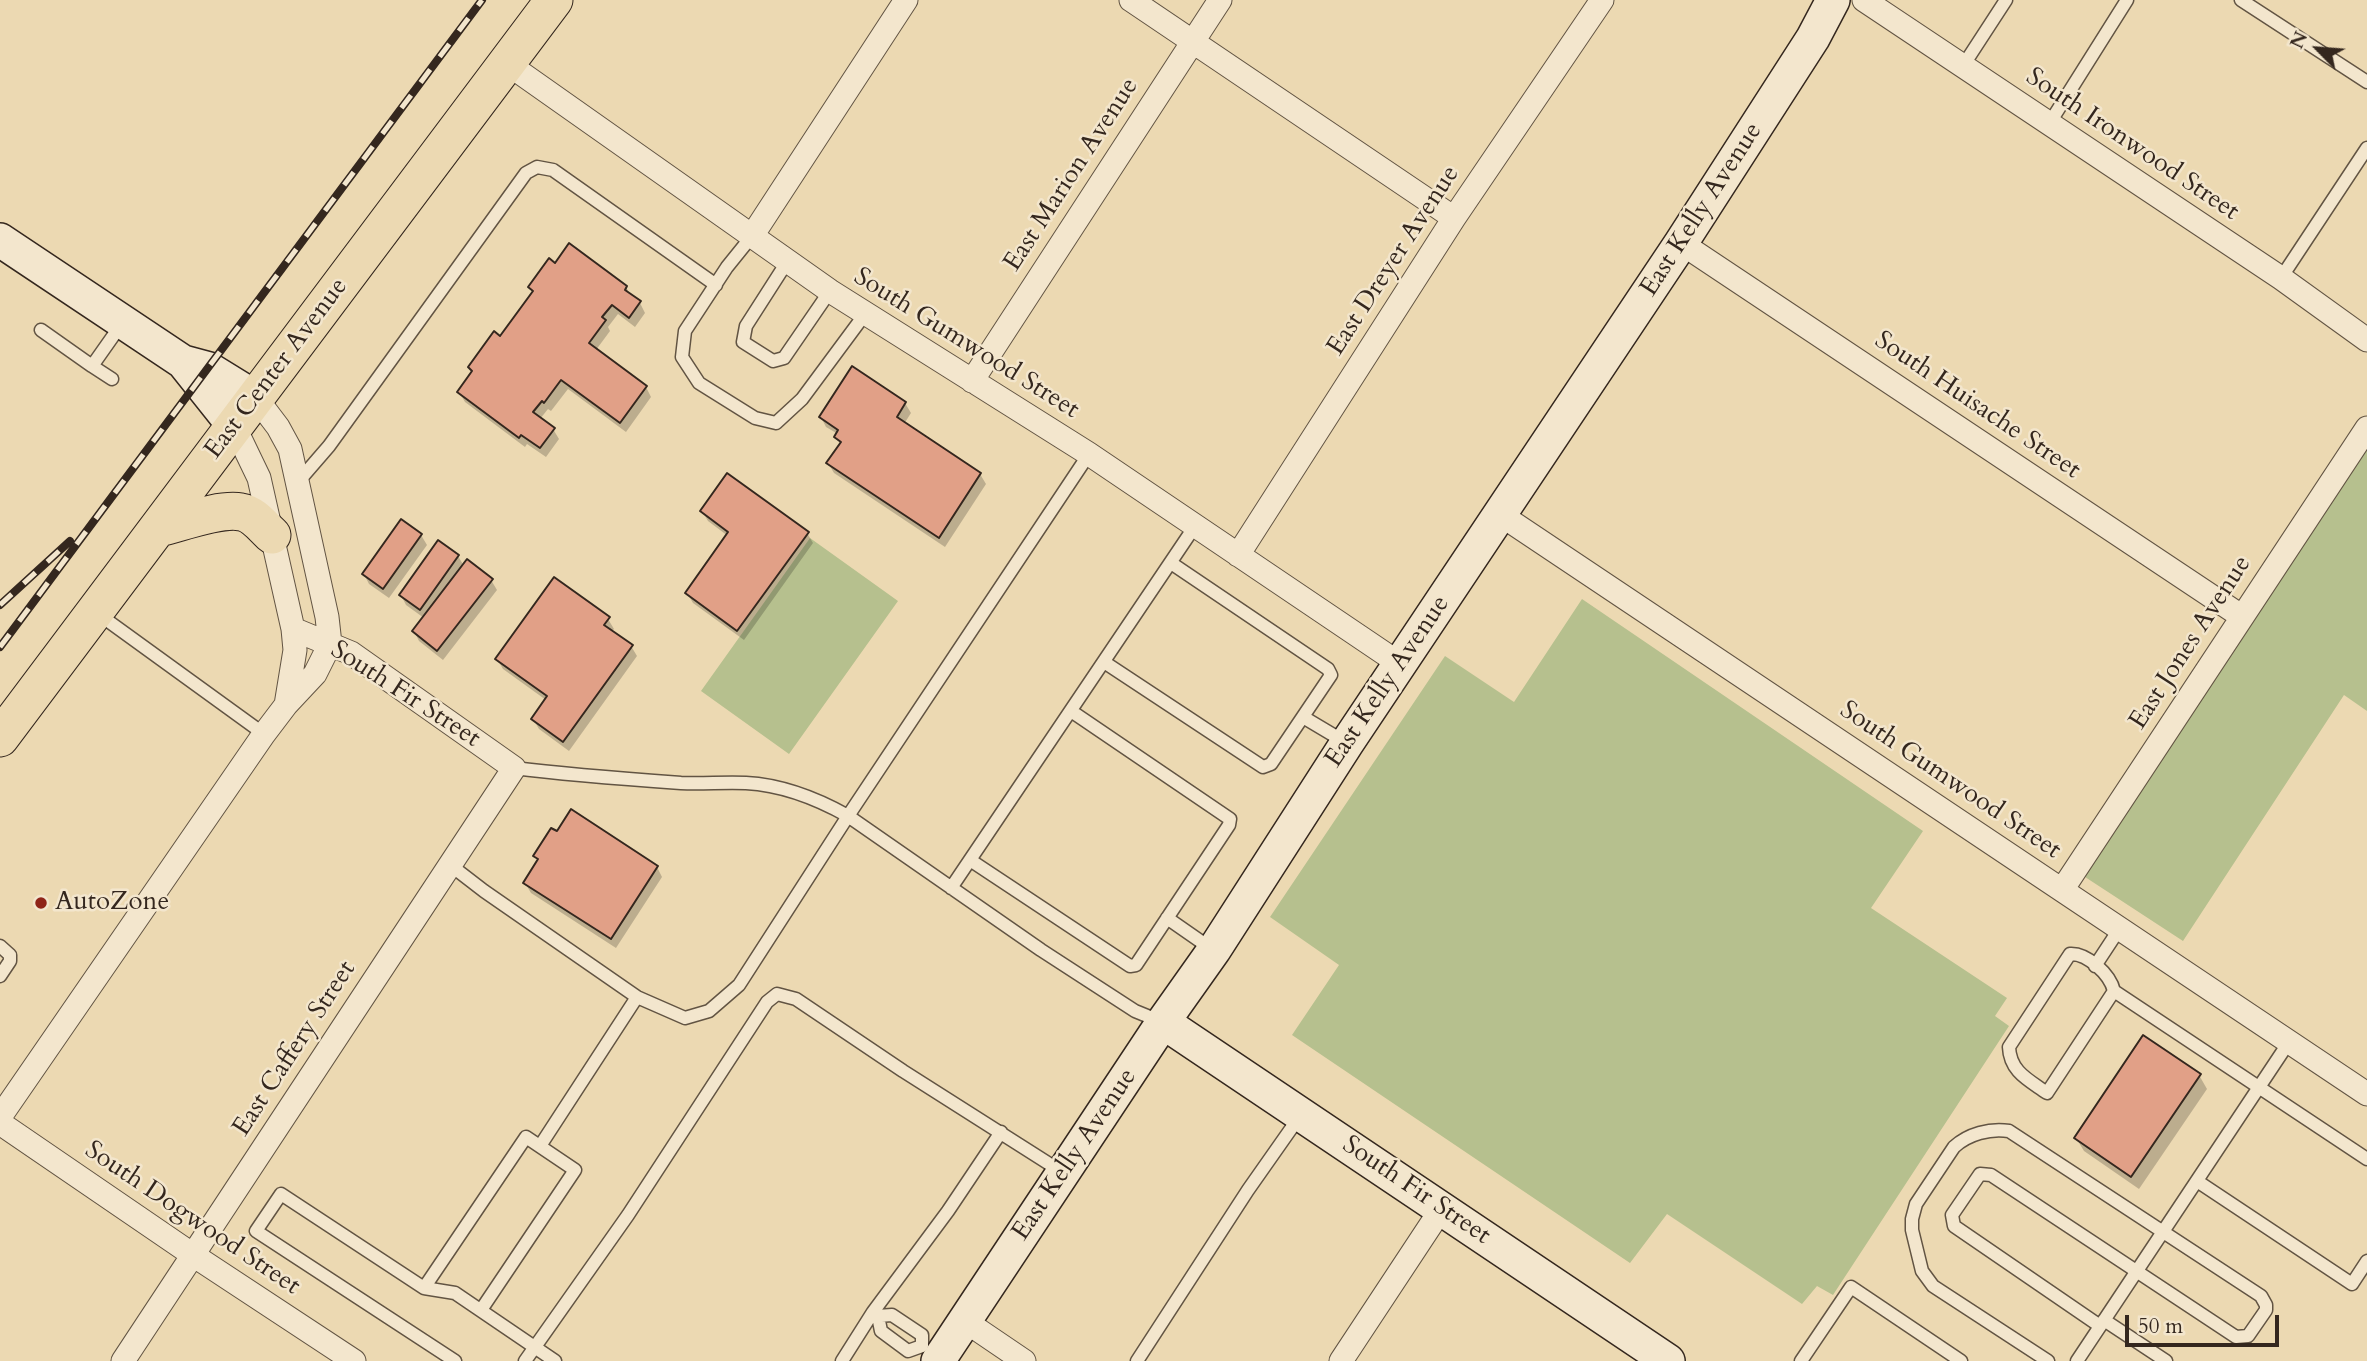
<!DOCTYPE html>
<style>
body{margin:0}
#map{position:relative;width:2367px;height:1361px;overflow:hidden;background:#ecd9b2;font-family:Cardo,serif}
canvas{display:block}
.north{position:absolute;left:2283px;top:14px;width:70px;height:70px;-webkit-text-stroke:5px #f3e6cd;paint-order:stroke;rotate:295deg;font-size:19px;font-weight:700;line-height:28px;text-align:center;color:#34271e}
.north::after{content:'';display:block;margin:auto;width:24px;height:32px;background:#34271e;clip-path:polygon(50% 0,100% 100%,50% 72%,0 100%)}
.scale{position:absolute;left:2125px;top:1315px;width:154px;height:32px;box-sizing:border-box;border:4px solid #34271e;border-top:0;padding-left:9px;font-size:21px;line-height:24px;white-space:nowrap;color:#34271e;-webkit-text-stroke:5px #f3e6cd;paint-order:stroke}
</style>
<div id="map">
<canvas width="2367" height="1361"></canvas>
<div class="north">N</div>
<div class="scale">50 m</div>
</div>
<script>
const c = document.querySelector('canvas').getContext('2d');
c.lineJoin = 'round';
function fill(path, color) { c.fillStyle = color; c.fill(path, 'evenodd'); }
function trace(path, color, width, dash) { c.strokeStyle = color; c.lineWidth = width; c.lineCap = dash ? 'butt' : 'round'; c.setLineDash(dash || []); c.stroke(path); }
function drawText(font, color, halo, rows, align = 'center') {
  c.font = font + ' Cardo,serif'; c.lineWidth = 5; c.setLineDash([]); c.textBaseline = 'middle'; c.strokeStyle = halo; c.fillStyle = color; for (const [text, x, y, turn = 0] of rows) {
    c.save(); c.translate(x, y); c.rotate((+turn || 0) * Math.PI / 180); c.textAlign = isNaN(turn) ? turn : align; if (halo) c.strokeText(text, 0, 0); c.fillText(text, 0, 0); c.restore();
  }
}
fill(new Path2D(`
 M2367 442V711L2344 695 2183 941 2082 875Z
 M810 538 898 601 789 754 701 691Z
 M1582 599 1923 831 1871 908 2007 998 1995 1016 2009 1026 1833 1295 1817 1286 1802 1304 1667 1214 1630 1263 1292 1035 1339 965 1270 917 1445 656 1514 702Z`), '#b6c08e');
fill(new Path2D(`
 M555 265 626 287 631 296 640 303 645 313 635 327 618 314 608 327 610 331 596 350 646 387 651 397 626 432 568 389 551 411 548 409 540 419 553 429 559 439 546 457 527 444 525 447 465 402 459 392 473 373 470 367 501 338 533 293 530 288Z
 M905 403 911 413 904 424 980 474 986 484 945 547 834 473 828 463 841 445 836 437 838 434 826 427 821 417Z
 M702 511 807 533 813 543 744 640 693 603 687 593 728 536 708 521Z
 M421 535 427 545 389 598 369 584 364 574Z
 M458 556 464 566 491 580 497 590 443 660 419 641 414 631 424 618 406 605 401 595Z
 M608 619 614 629 611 632 631 646 637 656 569 751 539 729 533 719 546 700 503 669 497 659Z
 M535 856 657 867 662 877 616 948 531 893 525 883 539 862Z
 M2199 1075 2207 1089 2139 1189 2084 1151 2076 1138Z`), '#0003');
const building = new Path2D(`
 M569 243 627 286 625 290 641 301 629 318 612 305 602 317 606 320 589 343 647 386 620 423 561 380 544 403 542 401 533 412 555 428 540 448 521 435 519 438 457 392 472 371 468 367 494 331 500 336 533 291 528 287 549 258 555 263Z
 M852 366 906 402 897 417 981 473 939 538 826 463 841 442 834 437 838 430 819 417Z
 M727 473 809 532 737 631 685 593 728 532 700 511Z
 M401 519 422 534 383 589 362 574Z
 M438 540 459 555 420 610 399 595Z
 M467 559 493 579 437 651 412 631Z
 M554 577 610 617 604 625 633 645 563 742 531 719 547 696 495 659Z
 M571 809 658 866 611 939 523 883 538 859 533 856 551 828 557 831Z
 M2143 1035 2201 1074 2131 1177 2074 1138Z`);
fill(building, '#e1a087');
trace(building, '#34271e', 2);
const lane = new Path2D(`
 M2241 0 2367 82
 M1963 66 2006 0
 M2049 124 2127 0
 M752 236 727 267 685 331 682 357 699 383 755 418 776 423 802 399 865 314
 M787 262 746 326 743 342 773 361 784 358 830 291
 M2281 278 2367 148
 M41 330 92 366 123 322
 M92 366 112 379
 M297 483 329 446 526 173 537 167 553 170 716 285
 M97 613 264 734
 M1104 662 1263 767 1271 764 1331 675 1328 669 1171 563
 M1303 717 1345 742
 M514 768C569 775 625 779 681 783 703 784 724 782 746 783 783 785 816 798 848 816L1041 950 1135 1011 1162 1022
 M970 860 1130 966 1136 965 1229 825 1230 819 1071 711
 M449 864 484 891 637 997 685 1018 709 1011 739 985 848 816 1089 454
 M951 888 1195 526
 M1167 918 1213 950
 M0 946 10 955V961L0 976
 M2095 966 2120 928
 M2114 991C2110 974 2087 953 2070 954L2009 1047C2010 1072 2029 1080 2047 1093L2114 991 2367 1159
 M540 1146 637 997
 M2197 1181 2352 1284 2367 1261
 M424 1288 526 1137 575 1170 481 1310
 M873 1312 948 1211 1001 1132
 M878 1316 881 1331 908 1351 922 1346
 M2104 1320 2166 1361
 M455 1361 256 1231 281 1194 424 1288 455 1293 555 1361
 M525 1361 628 1215 767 1002 777 994 796 999 903 1071 1062 1172
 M842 1361 873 1312 878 1316 892 1315 922 1335V1346
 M1137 1361 1248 1190 1300 1116
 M1801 1361 1851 1287 1961 1361
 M2048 1361 1933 1286 1922 1271 1912 1230V1219L1916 1204 1954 1147C1968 1134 1990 1128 2009 1131L2261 1296 2266 1305V1310L2248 1336 2236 1337 1991 1175 1980 1174 1952 1215 1954 1226 2100 1326
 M2077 1361 2289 1042`);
const street = new Path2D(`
 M1131 0 1454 218
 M1864 0 2281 278 2367 340
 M508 64 830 291 1089 454 1400 664
 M752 236 906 0
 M1681 243 2241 616
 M972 381 1220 0
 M234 426 259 478 293 629 295 650 286 705
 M1501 515 2367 1094
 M1238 555 1454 218 1602 0
 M2062 890 2367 428
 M0 1117 264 734 286 705 315 674 330 644 327 617 290 449 278 427 256 398
 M0 1123 193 1255 354 1361
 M965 1321 1024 1361
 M123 1361 514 768 351 653 293 629
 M1341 1361 1442 1208`);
const secondary = new Path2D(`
 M0 240 183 362 209 369 256 398
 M183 362 234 426
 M1163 1022 1668 1361
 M938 1361 1163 1022 1214 950 1347 743 1681 243 1813 38 1833 0`);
const primary = new Path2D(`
 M159 528C181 523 219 508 241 512 254 514 263 527 272 535
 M0 738 554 0`);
trace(lane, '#625443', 15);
trace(street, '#625443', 25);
trace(secondary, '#34271e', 36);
trace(primary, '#34271e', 39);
trace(lane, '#f3e6cd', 12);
trace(street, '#f3e6cd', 23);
trace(secondary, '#f3e6cd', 33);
trace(primary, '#ecd9b2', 37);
const rail = new Path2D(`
 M0 605 70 541
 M0 647 482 0`);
trace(rail, '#34271e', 8);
trace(rail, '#f3e6cd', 5, [16]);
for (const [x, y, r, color] of [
 [41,903,7,"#8f2418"]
]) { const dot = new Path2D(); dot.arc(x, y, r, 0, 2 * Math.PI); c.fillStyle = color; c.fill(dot); trace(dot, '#f3e6cd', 2.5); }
drawText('26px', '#34271e', '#f3e6cd', [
 ["South Ironwood Street",2132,145,34],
 ["East Marion Avenue",1072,175,-57],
 ["East Kelly Avenue",1702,210,-57],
 ["East Dreyer Avenue",1394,261,-57],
 ["South Gumwood Street",966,344,32],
 ["East Center Avenue",277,369,-53],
 ["South Huisache Street",1977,406,34],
 ["East Jones Avenue",2191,643,-57],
 ["East Kelly Avenue",1388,682,-56],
 ["South Fir Street",405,695,33],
 ["South Gumwood Street",1950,781,34],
 ["East Caffery Street",295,1049,-57],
 ["East Kelly Avenue",1075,1155,-56],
 ["South Fir Street",1416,1191,34],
 ["South Dogwood Street",192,1219,34]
]);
drawText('26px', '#34271e', '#f3e6cd', [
 ["AutoZone",55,903]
], 'left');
</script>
